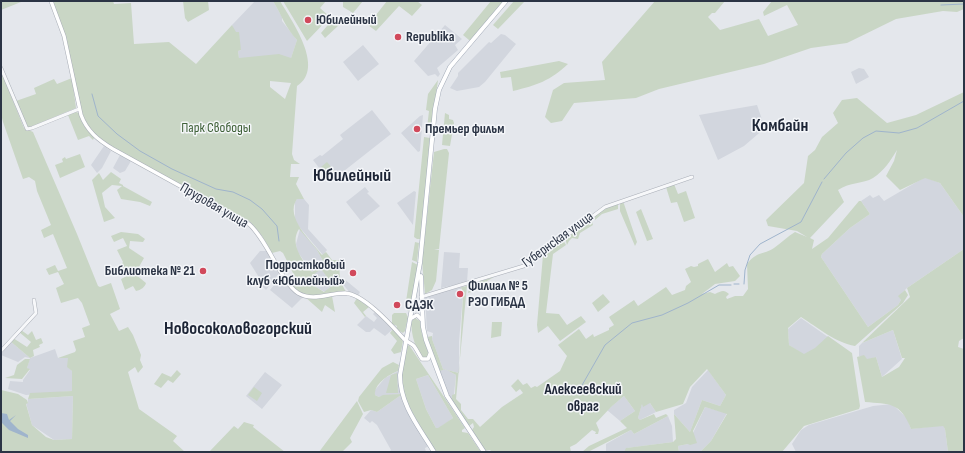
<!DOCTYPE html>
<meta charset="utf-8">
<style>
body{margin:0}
#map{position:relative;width:965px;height:453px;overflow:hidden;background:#e4e7ec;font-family:"Sofia Sans Condensed",sans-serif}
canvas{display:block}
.frame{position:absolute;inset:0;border:2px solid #2b3445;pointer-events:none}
</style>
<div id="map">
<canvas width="965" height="453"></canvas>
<div class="frame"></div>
</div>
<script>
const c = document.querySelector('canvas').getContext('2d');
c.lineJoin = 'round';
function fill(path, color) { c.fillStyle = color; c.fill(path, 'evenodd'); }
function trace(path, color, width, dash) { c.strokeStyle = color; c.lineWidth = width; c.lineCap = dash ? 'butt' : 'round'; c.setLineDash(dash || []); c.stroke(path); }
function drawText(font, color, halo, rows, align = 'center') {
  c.font = font + ' "Sofia Sans Condensed",sans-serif'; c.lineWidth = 3; c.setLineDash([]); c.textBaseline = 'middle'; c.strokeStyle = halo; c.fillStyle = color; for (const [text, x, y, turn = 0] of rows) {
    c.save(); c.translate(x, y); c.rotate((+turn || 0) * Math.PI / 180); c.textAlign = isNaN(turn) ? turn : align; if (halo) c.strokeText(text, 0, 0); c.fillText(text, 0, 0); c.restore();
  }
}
fill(new Path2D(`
 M255 1H273L282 17V21L297 40 291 58H239L238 51 241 50 232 25Z
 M445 25 462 39 455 45 458 50 437 68 440 74 438 77 435 74 428 76 414 61Z
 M501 34 505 35 516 44 485 82 479 87 457 91 450 88 458 76V73L489 42 491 43Z
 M363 45 379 64 358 81 343 62Z
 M859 68 864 69 869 77 856 84 851 72Z
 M757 105 765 128 744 146 718 160 699 115Z
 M372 110 391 134 330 182 313 160 320 155 322 156 343 139 340 135Z
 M423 115 420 151 418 152 401 133 420 116Z
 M104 146 111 151 102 168 97 173 91 165Z
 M120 155 131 161 125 171 120 173 113 168Z
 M925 177 940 183 964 217V249L907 288 899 296 901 300 898 305 868 327 821 257 822 254 850 228 870 214 861 201 870 195 873 198 879 195 884 201Z
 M365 187 369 192 367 193 380 206 361 221 346 202Z
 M414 191 416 192 413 225 397 203Z
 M297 199H304L309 205 308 229 327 250 323 255 295 222V202Z
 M300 229 317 250 324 263 312 272 297 251 296 244Z
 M260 251H267L270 254 280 272 266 290 258 282 260 279 250 263Z
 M444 252 460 253 459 268H468L467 282 441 288Z
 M321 268 333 285 325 292 316 287 309 278Z
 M282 275 296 293 303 297 292 308 270 290Z
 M343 278 360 292 358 296 350 293 342 283 341 279Z
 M461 287 463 294 459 342V373L443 369 432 339 433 333 427 331 425 296Z
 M375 312 393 329 385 336 374 328 370 332H366L357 325 366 316 374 322 377 318 373 314Z
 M801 318 828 337 815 349 804 355 789 345 788 329Z
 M893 330 902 359 882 377 876 357 867 360 864 356H859V346L862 343Z
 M10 341 30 358 55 349 58 358H68V366L72 371V391L26 395 8 389 10 381 23 382V380L30 370 27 368 30 358 25 357 18 362 1 355Z
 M445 369 456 375 454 394 452 401 439 371Z
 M708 370 726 395 720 406 702 400 690 432 674 414V410L686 403 692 387Z
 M398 371 400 394 379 397 375 395V390L385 378Z
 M265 372 282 385 262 409 246 396Z
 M428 375 453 418 438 429 436 428 426 409 416 379Z
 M401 395 407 410 429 446 425 448 426 452H389L391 450 377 425 372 421 370 423 364 418 371 410 377 412Z
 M73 396 72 439 54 440 32 425 26 403H28V399Z
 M624 396 635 411 620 421 607 410Z
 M642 403H650L656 412 640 420 638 418Z
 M892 404 907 418 911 429 943 425 945 429 948 452H796L792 444 801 430 809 425 873 406Z
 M705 407 727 413 711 441 700 452H679L678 446 688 444Z
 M668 416 672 426 673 442 627 448 624 452H606V444L631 430 634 434Z`), '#d2d6de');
fill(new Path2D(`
 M1 1H20L21 2 1 10Z
 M52 1H113L114 4 131 3 134 44 169 42 196 64 232 25 236 32H239L241 50 238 51 239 58 279 54 291 58 297 40C285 27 282 16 273 1H280C291 20 326 68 297 86L292 154 294 160 300 164H291L290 177H299L296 184 304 199H297C284 217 312 242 322 255L326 252 332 260H339L340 281 346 292C326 295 308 301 292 287L294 275 283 253 280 251 272 253 262 236 250 222 101 141C77 119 78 92 71 63 65 42 58 21 52 1ZM270 81 291 83 285 99 270 87ZM299 229 317 250 324 263 312 272C303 261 289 244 299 229ZM321 269 333 285 324 292 316 287 309 278Z
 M183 1H208L209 10 188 22 185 18Z
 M283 1H326L320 8 330 17 307 41Z
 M343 1H363L353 13 343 7Z
 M387 1H417L422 5 412 16 399 6 376 31 368 25Z
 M491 1H504L471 40H469L463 35Z
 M514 1H525L498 29 493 25Z
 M655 1H725L715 13H712L708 17 720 30 759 19 768 36 798 25 787 5 764 16 763 12 772 1H964V9L957 12 943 11 896 19 847 43 811 48 764 64 659 89 636 98 574 103 562 121 551 123 545 117 553 90 564 83 605 80 602 62Z
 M333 19 339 25 325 38 321 33Z
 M559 61 568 64C550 81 537 85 513 91L511 77 501 78 500 72Z
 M1 71 24 128 33 132 77 234 98 286 100 287 111 283 120 309 110 314 119 331 128 327 133 335 141 355 140 360 143 367 138 373 135 367 128 372 139 409 177 436 173 441 185 452H1V390L18 394 27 400 28 403 26 404 32 425 46 437 54 440 72 439 73 396 28 399 30 393 72 391V371L67 367 68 358H58L75 352 76 350 73 341 85 337 82 328 90 325 82 303 78 298 61 303 56 288 64 284 58 272 49 275 46 269 55 265 58 271 67 268 53 234 44 238 41 230 51 225 37 191 35 181 29 177 23 179 3 122 1 114Z
 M72 78 76 108 28 128 16 101 36 94 34 88 54 79 57 84Z
 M438 80 431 132 425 134 424 128H427L429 111 426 110 428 94Z
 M964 92V217L940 183 925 178 900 190 886 176 894 161 897 150C891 160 884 171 873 178 863 184 850 182 838 190L844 202 810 238 814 240 812 249 828 238 859 201H861L870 214 850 228 822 254 821 257 868 327 898 305 901 300 898 296 905 290 908 295 903 303 855 346C836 343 817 327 801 317L788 328 789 345 804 354 815 348 828 336 852 353 860 406 859 409 804 426 782 452H700L711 441 727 414 705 407 693 431 697 443 690 445 688 444 678 446 679 452H624L626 448 673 442 676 439 674 414 690 432 702 400 720 406 726 395 707 369 690 387 683 404 656 412 650 403 643 407 642 404 638 418 640 420 654 414 656 418 666 414 668 416 634 434 631 430 588 452H582L589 446 627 428 620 421 635 411 624 396 611 407 596 423 599 430 598 434H595L596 432 592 430 576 444 570 447 571 452H492L490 450 485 451 472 430 474 427 473 423 469 426 452 401V395L455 394 456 375 445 369 440 371 427 337 432 336V339L443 369 459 373 463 294 461 287 467 286 456 399 461 404V410L468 419H473L480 427 502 407 523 393 520 389 516 392 511 386 518 379 523 385 527 383 531 388 535 386 537 387 560 371 567 356 558 345 579 329 586 339 593 334 594 337 609 330V328L614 325 609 317 634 300 638 306 666 287 672 295 685 290 686 286 691 282 685 269 691 266 694 267 698 266V264L708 259 715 272 727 263 729 267 733 266 740 276 735 281 715 284 702 294 710 292 715 294C721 291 724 289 729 294L726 297 727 299 735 296H743L748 289 747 264C757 251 763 255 774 248 781 243 788 236 795 232L807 237 797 231 768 226 766 220 804 183 808 156 815 150 822 137 838 123 833 113 842 100 857 98 887 123 916 115Z
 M76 112 79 113 85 127 94 138 93 140 89 136 78 140 68 115Z
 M445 113 449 115V119L453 120 454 123 450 146 442 145Z
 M424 137 430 138 422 233 420 239H417L414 237Z
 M444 149H447L449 153 439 249H434L439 250 436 281 432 290 425 294 422 261 434 152Z
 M80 154 85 167 60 178 55 165 63 162 62 159 65 157 66 159Z
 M327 162 336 173 334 178 330 177 321 167Z
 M111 172 121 179 119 183 123 185V186L152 202 150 206 140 202 121 199 117 190 122 186 112 185 102 193 105 207 115 218 104 222 92 180 99 173 103 180Z
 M674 184 678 194 686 191 695 218 684 222 677 202 671 203 666 187Z
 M623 201 637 242 635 246 620 211V204Z
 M618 203V209L602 214 595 220 593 217 601 210Z
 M641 209 653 239 647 241 636 212Z
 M591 219 593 225 580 233 578 239 572 238 569 241 567 245 565 238Z
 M121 232 138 234 145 239 143 242 130 241 129 248 144 258 135 274 146 283C145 287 141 290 136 291L133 286 125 290 121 279 127 276 121 265 123 262 117 250 127 246 123 238 114 242 111 236Z
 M563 240 566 245 553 254 546 313 559 314 567 325 581 316 586 322 560 341 548 326 538 333 537 325 543 255Z
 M415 242 419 243 417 262 412 260Z
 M964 249V338L959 341 958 347 964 349V452H948L945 429 943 426 911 429C901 402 889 404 865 402L857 357 864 355 867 359 876 357 882 377 899 367 905 358H902L893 330 862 343 910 297 907 288Z
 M412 262 418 265 410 311H408L405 308Z
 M494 277 487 281 488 287 468 293 470 284Z
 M603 294 610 302 598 312 592 303Z
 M332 296 335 312 325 305 322 312 305 297Z
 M357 298 369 307 363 312 366 316 365 317 354 303Z
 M394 313H406L408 317 405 331 403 333 396 329 397 326 392 324V315Z
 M415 318 420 321 422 334 429 355 428 357 424 359C414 347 412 336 411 322Z
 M492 322H502L501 336 491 338Z
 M393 329 403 341 401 352 394 354 391 350 397 341 390 333Z
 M21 330 28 335 32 331 36 340 41 338 43 343 39 345 40 347 33 350 34 356 30 358 10 341 13 338 27 347 31 342 19 332Z
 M409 345 465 428 462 430V432L468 433 481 452H435L406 402 401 376 407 346ZM428 375 453 418 438 428H436L426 409 416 379Z
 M25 359H30L27 368 30 369 22 379 5 378 14 375 17 365Z
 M393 362 399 365 398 371C388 375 374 384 375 395L379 397 383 395 400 394 401 395 377 412 371 410 364 412 358 401 359 397 382 368Z
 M177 370 181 374 173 383 168 380 161 388 154 384 162 373 171 377Z
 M397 373 398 393H386L391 375Z
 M254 387 262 393 257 401 248 395Z
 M357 401 363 414 350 438 352 442 342 452H319Z
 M244 422 254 425 253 427 285 452H209L234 426 238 429Z`), '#c9d6c5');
fill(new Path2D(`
 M1 413 7 414 9 420 16 415 10 421 18 429 28 435V438L9 430 1 422Z`), '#9fb4cc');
trace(new Path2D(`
 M941 5 964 4
 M92 94 98 116 117 134 140 151 172 169 216 189 233 192 250 200 262 209 277 226 279 241
 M824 179 846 153 863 138 876 131 899 133 917 128 964 101
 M734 284H739
 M744 284 745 270 750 255 760 244 801 222 822 182
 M581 387 605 345 632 323 662 315 688 303 719 285H731`), '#9fb4cc', 1);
const tertiary = new Path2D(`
 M1 68 27 129 32 128 79 109
 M421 297 527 265 605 207 692 177
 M1 351 36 313 34 300`);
const secondary = new Path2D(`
 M51 1 64 36 81 115C87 131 98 140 113 149L249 224C268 241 281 282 298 293 313 302 329 293 345 293 364 294 392 326 404 339 407 342 411 343 414 346 417 350 419 355 422 359H428L430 354
 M410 319 417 315 422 320`);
const primary = new Path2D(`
 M421 276 423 327 426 340 447 396 484 452
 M434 452C419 427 400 405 400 375L420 263 435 109 439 90 450 67 506 1`);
trace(tertiary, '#a9aeb7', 4);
trace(secondary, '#a9aeb7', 4.5);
trace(primary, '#a3abb8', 5);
trace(tertiary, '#f7f8fa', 3);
trace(secondary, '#fff', 3.5);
trace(primary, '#fff', 4);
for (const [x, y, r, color] of [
 [308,20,4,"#d1495b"],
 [398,37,4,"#d1495b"],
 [417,129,4,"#d1495b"],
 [203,271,4,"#d1495b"],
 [353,273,4,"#d1495b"],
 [460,294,4,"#d1495b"],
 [397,305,4,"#d1495b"]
]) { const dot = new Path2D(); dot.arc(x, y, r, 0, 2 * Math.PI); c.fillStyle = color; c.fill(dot); trace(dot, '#f4f6f9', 1.5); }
drawText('bold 14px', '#2b3445', '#f4f6f9', [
 ["Юбилейный",316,20],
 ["Republika",406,37],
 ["Премьер фильм",425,129],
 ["Подростковый",345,265,"right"],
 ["клуб «Юбилейный»",345,281,"right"],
 ["Библиотека № 21",195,271,"right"],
 ["Филиал № 5",468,286],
 ["РЭО ГИБДД",468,302],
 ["СДЭК",405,305]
], 'left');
drawText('14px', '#3f6138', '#f4f6f9', [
 ["Парк Свободы",216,128]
]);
drawText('14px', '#2b3445', '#f4f6f9', [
 ["Прудовая улица",214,206,30],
 ["Губернская улица",558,240,-36]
]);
drawText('bold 15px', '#1d2536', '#f4f6f9', [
 ["Алексеевский",583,390],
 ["овраг",583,407]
]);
drawText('bold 18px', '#1d2536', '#f4f6f9', [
 ["Комбайн",780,126],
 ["Юбилейный",352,176],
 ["Новосоколовогорский",238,329]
]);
</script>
